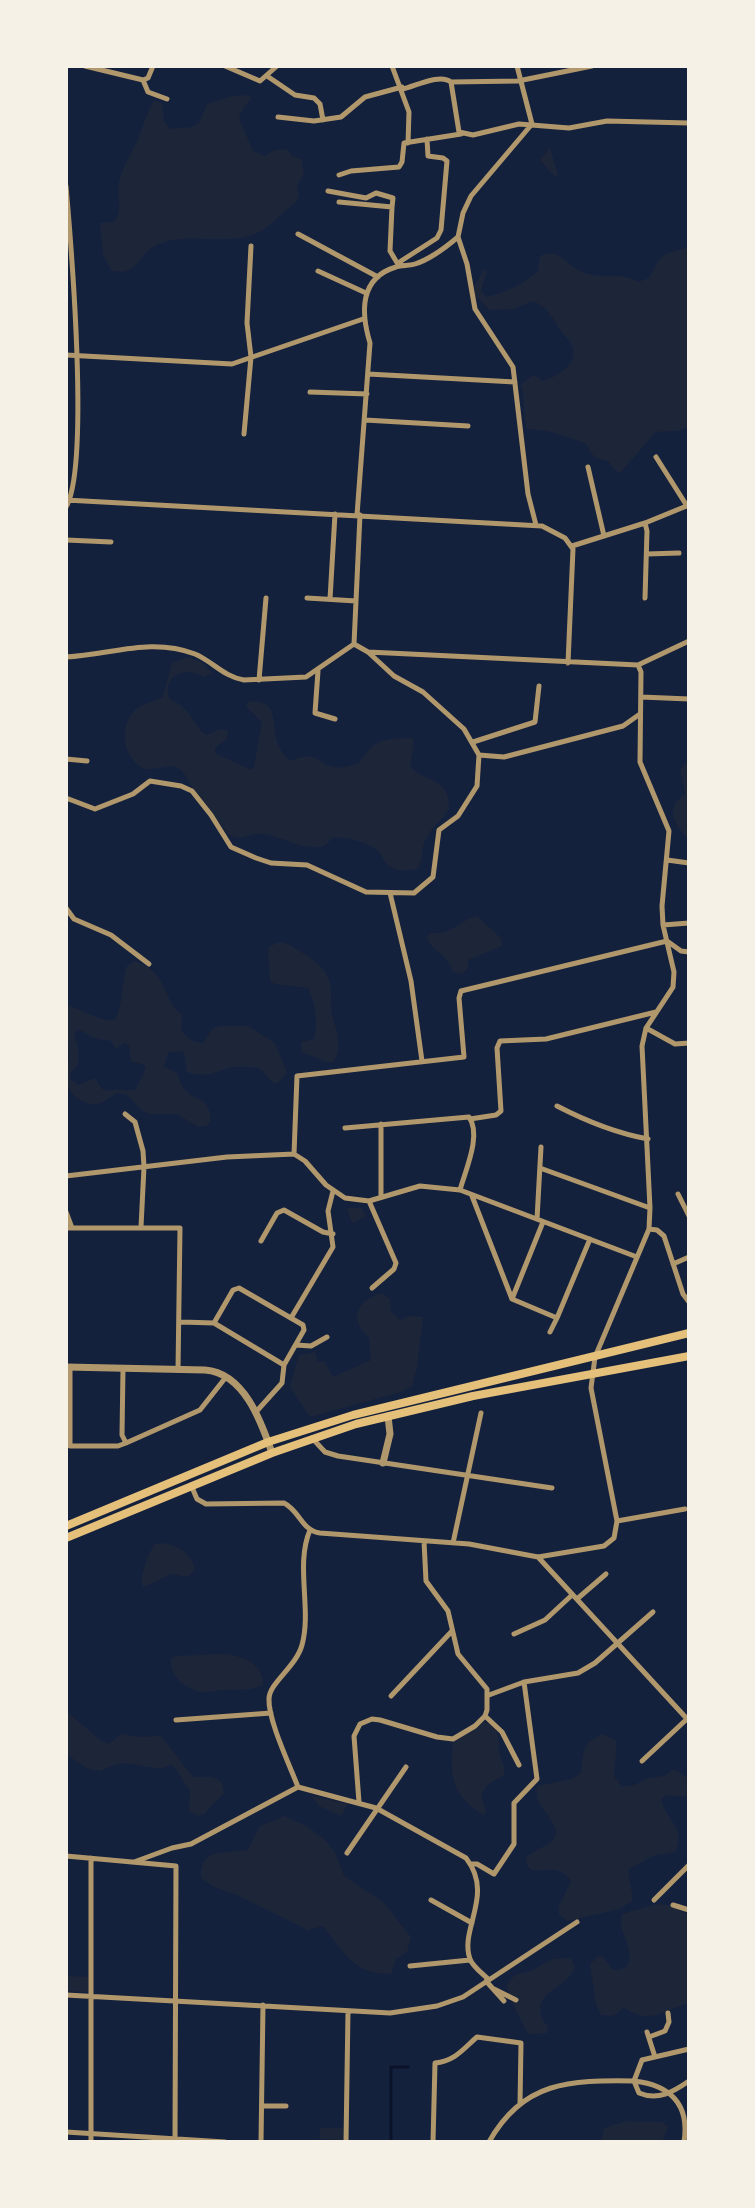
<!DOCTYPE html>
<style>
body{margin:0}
#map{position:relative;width:755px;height:2208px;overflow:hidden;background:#14213d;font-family:Inter,sans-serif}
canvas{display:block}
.frame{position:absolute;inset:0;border:68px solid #f6f1e7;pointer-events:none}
</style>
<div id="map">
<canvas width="755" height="2208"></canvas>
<div class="frame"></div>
</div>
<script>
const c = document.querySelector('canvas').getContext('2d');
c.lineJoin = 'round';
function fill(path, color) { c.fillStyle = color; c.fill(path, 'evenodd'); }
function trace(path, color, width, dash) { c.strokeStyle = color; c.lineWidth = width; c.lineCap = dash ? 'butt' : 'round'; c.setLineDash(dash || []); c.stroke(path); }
fill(new Path2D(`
 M249 95 251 99 243 108 239 118 253 151 265 156 274 150 288 149 292 156 301 159 304 173 297 187 299 196 295 203C282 212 269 229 255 234 225 246 182 231 155 246 137 256 136 278 111 270L103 254 100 223 114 222C124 211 116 196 119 182 123 165 131 155 138 139 143 127 147 112 154 100L162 103 164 122 171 129 192 127 199 123 207 104 232 96Z
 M550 148 558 175 555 177 540 160Z
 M689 247V427L677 431 656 432 620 473 613 468 608 461 595 458 585 443 548 431 527 429C522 413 526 399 521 384L534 375 543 381C558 376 581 363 571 343 569 339 564 336 562 332 552 318 550 309 533 301L513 309 490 310 475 296V285L484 270H487L481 291 486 297C507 292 522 285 538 271L540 256C561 247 565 265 582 272 600 280 622 271 638 282L649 278 658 261 665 254Z
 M187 657 202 662 212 673 204 677C187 666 160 675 170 699 187 706 192 719 203 733L207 735 220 729 228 730 227 738 215 748V753L251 770 254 767 262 722 246 706 248 701C278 701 272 718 276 738 277 746 283 753 288 760 297 760 303 755 312 757 318 758 321 762 325 764 338 770 347 767 359 763 376 738 382 739 412 738L414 742 410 766C426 785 450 775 449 810 440 821 431 828 425 841 420 851 424 861 417 869 406 871 394 872 386 863 382 859 382 854 378 851 366 842 346 836 332 838 327 844 325 847 317 847 299 849 281 836 263 834 249 832 242 843 228 834 217 819 204 805 194 790 189 784 187 776 181 770 168 759 152 777 138 765 122 751 120 727 134 711 141 704 154 702 163 697L172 663Z
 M689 759V839C674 826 664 807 685 794L680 770Z
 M477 916 501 938 502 946 468 960V968L462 974 453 972C446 951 435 955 427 938L430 933C454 935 459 920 477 916Z
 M276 943C287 941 292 947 301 952 316 961 330 971 331 990 332 999 329 1008 333 1018 337 1032 343 1048 333 1062H327L302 1052 301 1042 314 1039C318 1020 316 1006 308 988L275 984 270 981 268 948Z
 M135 961C171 973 162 1003 182 1014L181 1030C187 1038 193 1043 203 1043L212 1029 219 1026H248L275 1043 287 1073C271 1094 272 1077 260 1069 256 1067 251 1067 246 1067 223 1064 212 1081 187 1072L184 1053 180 1051 168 1053 164 1066 178 1074C186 1108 210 1089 211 1121L206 1126 198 1127 177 1114H150L141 1110 127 1095 117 1093C109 1097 105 1103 96 1104 74 1105 56 1079 69 1060L66 1005C84 1009 95 1021 115 1020 122 1009 122 982 127 966ZM78 1029 94 1038 111 1041 116 1049 124 1043 129 1045 131 1062 142 1064 146 1068 136 1089C127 1093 120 1087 107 1091L101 1088 95 1078 79 1085 71 1080 70 1073C83 1065 79 1048 74 1035Z
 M347 1208H361L366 1216 352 1223Z
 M382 1293 390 1299 391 1312 400 1320 409 1316 423 1317 417 1367 412 1386 401 1392 310 1417 290 1387 299 1355 315 1352 318 1362 324 1361 333 1377 371 1360 369 1338C348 1319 357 1300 382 1293Z
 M161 1543C177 1544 191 1553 195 1569L188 1577 172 1574 143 1587C139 1576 148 1554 155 1544Z
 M224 1654C242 1656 264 1663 263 1685 251 1691 240 1689 227 1690 219 1690 212 1692 204 1692 187 1691 169 1676 171 1659L176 1656Z
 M66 1711 99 1739 109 1744 121 1734 138 1737 161 1736 193 1777H213L222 1782 224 1793 204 1814 198 1816 189 1811 190 1789C181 1782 181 1772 172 1765 166 1766 163 1769 158 1768 128 1766 130 1757 100 1771L86 1768 66 1754Z
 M483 1722C503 1725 497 1744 500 1756 502 1764 506 1767 504 1775L487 1785 481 1795 486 1812 483 1815C452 1795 450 1778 453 1743Z
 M602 1734 617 1741 614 1776 622 1787 634 1785 649 1778 664 1776 674 1769 689 1779V1795L682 1797 667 1795 661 1799C666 1821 687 1828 675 1852L653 1856 629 1869C627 1881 634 1890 632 1901L620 1909 567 1921 559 1915V1906L571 1881C556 1863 549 1873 531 1870L526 1864 527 1856 553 1841 556 1833C554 1814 533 1807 537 1786L572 1779 581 1772C584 1752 581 1744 602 1734Z
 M311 1796H313L348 1804 341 1816 319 1806Z
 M285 1816 308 1827 323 1838 335 1852 344 1876 383 1902 411 1937 407 1952 396 1959 391 1974C353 1974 345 1953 323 1926L308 1930 237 1895 214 1887 201 1878C199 1846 226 1854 248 1850L260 1826Z
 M656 1904 668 1905 689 1915V2003C662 2011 650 2025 624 2008L613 2016 601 2015 596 2004 590 1964 599 1956 603 1957 613 1970C645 1971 621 1934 621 1924 621 1921 622 1918 622 1914Z
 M571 1958 575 1967C569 1987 535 1990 541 2015 542 2020 546 2023 548 2027L547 2033 528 2034 512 2002 507 1987 509 1981 515 1975 531 1971 552 1959Z
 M66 1976 88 1977V1992L66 1991Z
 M627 2121 662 2122 668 2127 662 2142H601L604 2128Z
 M320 2128H343V2140L319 2139Z`), '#1d2539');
trace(new Path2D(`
 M66 1221 67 1225
 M391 2142V2067H408`), '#0b132b', 3);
trace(new Path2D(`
 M85 66 143 80 148 78 153 66
 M225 66 260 81 277 66
 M392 66 409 112 408 143
 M517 66 532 124 471 196 463 213 458 237 467 264 475 309 513 367 528 494 536 525
 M267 76 295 95 314 98 320 104 323 120
 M143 80 148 92 167 99
 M451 82 518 81 592 66
 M403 89C416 86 440 73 451 82L459 132 473 135 519 124 569 128 607 121 689 123
 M278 117 314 121 341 117 365 97 402 87
 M339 175 351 171 399 167 402 162 404 143 461 134
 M66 186C71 243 90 466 66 507
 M328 191 366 198 376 193 393 198 392 207
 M339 202 392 207 390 251 399 266 401 261 437 238 441 230 447 161 443 158 428 156 427 139
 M298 234 378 277
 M318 271 366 293
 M66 355 232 364 363 319
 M368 374 515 382
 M310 392 367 394
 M365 420 468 426
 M244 434 251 357 247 323 251 246
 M656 457 687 506
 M588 467 604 536
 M66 500 542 526 565 538 573 549 568 663
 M357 515 370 343C361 313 359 278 396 267 402 265 409 266 415 264 431 259 445 248 458 237
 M645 523 647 531 645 598
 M66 540 111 542
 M572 546 645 523 689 505
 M647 554 679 553
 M307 598 356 601
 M330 599 335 514
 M354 644 360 515
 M66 657C111 655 150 637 195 654 212 661 224 677 244 680L306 677 354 644 368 652 638 665 641 672 640 762 669 831 662 906 663 925 674 972 673 987 646 1028 642 1046 650 1208 649 1229 595 1357 591 1388 617 1521 614 1538 604 1546 538 1557 469 1544 320 1533C302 1531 300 1511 284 1503L206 1504 197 1499 191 1485
 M638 665 689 641
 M318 671 315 713 335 719
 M259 680 266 598
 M641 697 689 699
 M473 742 535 722 539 686
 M479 755 504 757 623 726 640 714
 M66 759 87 761
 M66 798 95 809 133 794 150 781 181 786 192 791 211 815 231 847 256 858 271 863 307 865 366 892 414 893 433 877 439 830 458 816 477 786 479 755 464 729 423 692 394 676 368 652
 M667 860 689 863
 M390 893 411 981 422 1061
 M66 908 74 919 111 935 149 964
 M663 925 689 923
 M646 1028 675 1044 689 1043
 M557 1106C586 1121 615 1133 648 1139
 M125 1114 135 1122 143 1151 144 1167 141 1227
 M470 1119 496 1115 501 1111 497 1048 500 1041 546 1039 656 1012
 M381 1124V1197
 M345 1128 469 1117C482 1135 465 1171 460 1190
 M294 1154 297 1076 464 1057 459 998 461 991 667 941 681 951 689 952
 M540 1168 650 1208
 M66 1176 227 1157 294 1154 305 1161 326 1185 345 1198 369 1201 420 1186 460 1190 637 1257
 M678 1194 689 1216
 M472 1196 512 1299 557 1318 590 1239
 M369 1201 396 1263 394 1269 372 1288
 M66 1212 72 1228
 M537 1219 541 1147
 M66 1228H180L178 1370
 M649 1229 657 1230 664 1236 683 1294 689 1302
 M261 1241 277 1213 284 1210 323 1232 333 1234
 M673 1264 689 1257
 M512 1299 543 1222
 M291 1318 333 1247 328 1211 333 1191
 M181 1322 214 1323 284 1365 282 1383 255 1413
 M214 1323 233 1290 239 1288 303 1325 304 1330 284 1365
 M550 1332 557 1318
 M296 1345 311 1346 327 1337
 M70 1367V1446H118L126 1443
 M123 1369 122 1435 126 1443 200 1410 226 1377
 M312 1438 325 1452 338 1456 552 1488
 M617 1521 685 1509
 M310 1530C295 1565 312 1609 302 1645 296 1667 269 1683 269 1699 268 1720 290 1766 298 1787L376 1808 466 1858C495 1895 459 1929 470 1959 472 1966 483 1974 489 1980
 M453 1543 481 1413
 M538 1557 689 1721
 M577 1599 606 1574
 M514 1634 545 1620 572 1595
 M489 1695 524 1682 578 1673 595 1663 653 1612
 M391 1696 452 1631
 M485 1716 502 1732 519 1765
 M176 1720 271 1713
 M642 1761 688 1718
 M359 1802 354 1736 360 1724 372 1719 380 1720 437 1737 453 1739 475 1726 485 1716 487 1710V1689L458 1654 448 1611 426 1581 424 1541
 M347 1853 406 1767
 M66 1856 176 1866 175 2142
 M134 1862 172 1848 191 1844 298 1787
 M470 1864H477L494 1874 514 1844V1803L537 1779 524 1682
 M431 1900 472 1923
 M654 1900 689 1865
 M673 1905 689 1910
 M410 1966 470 1960
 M486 1981 504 2001
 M494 1989 516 2000
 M66 1995 390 2013 437 2006 463 1997 577 1922
 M647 2032 655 2057
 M649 2037 665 2031 669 2022 668 2013
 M262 2106H286
 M66 2132 225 2142
 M91 2142V1858
 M261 2142 263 2005
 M346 2142 348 2011
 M433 2142 435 2063C455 2061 463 2049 477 2037L521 2043 520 2104
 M489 2142C523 2081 570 2080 634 2081L642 2060 689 2049
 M684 2142C690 2104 670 2085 634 2081L639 2093C658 2101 673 2092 689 2081`), '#b1986c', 5);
trace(new Path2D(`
 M66 1367 205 1370C244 1373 261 1421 272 1453
 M383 1463 390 1434 388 1416`), '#b1986c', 7);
trace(new Path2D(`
 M66 1526 268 1442 353 1415 689 1333
 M66 1538 272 1453 356 1424 473 1396 689 1356`), '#e5c07b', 8);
</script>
